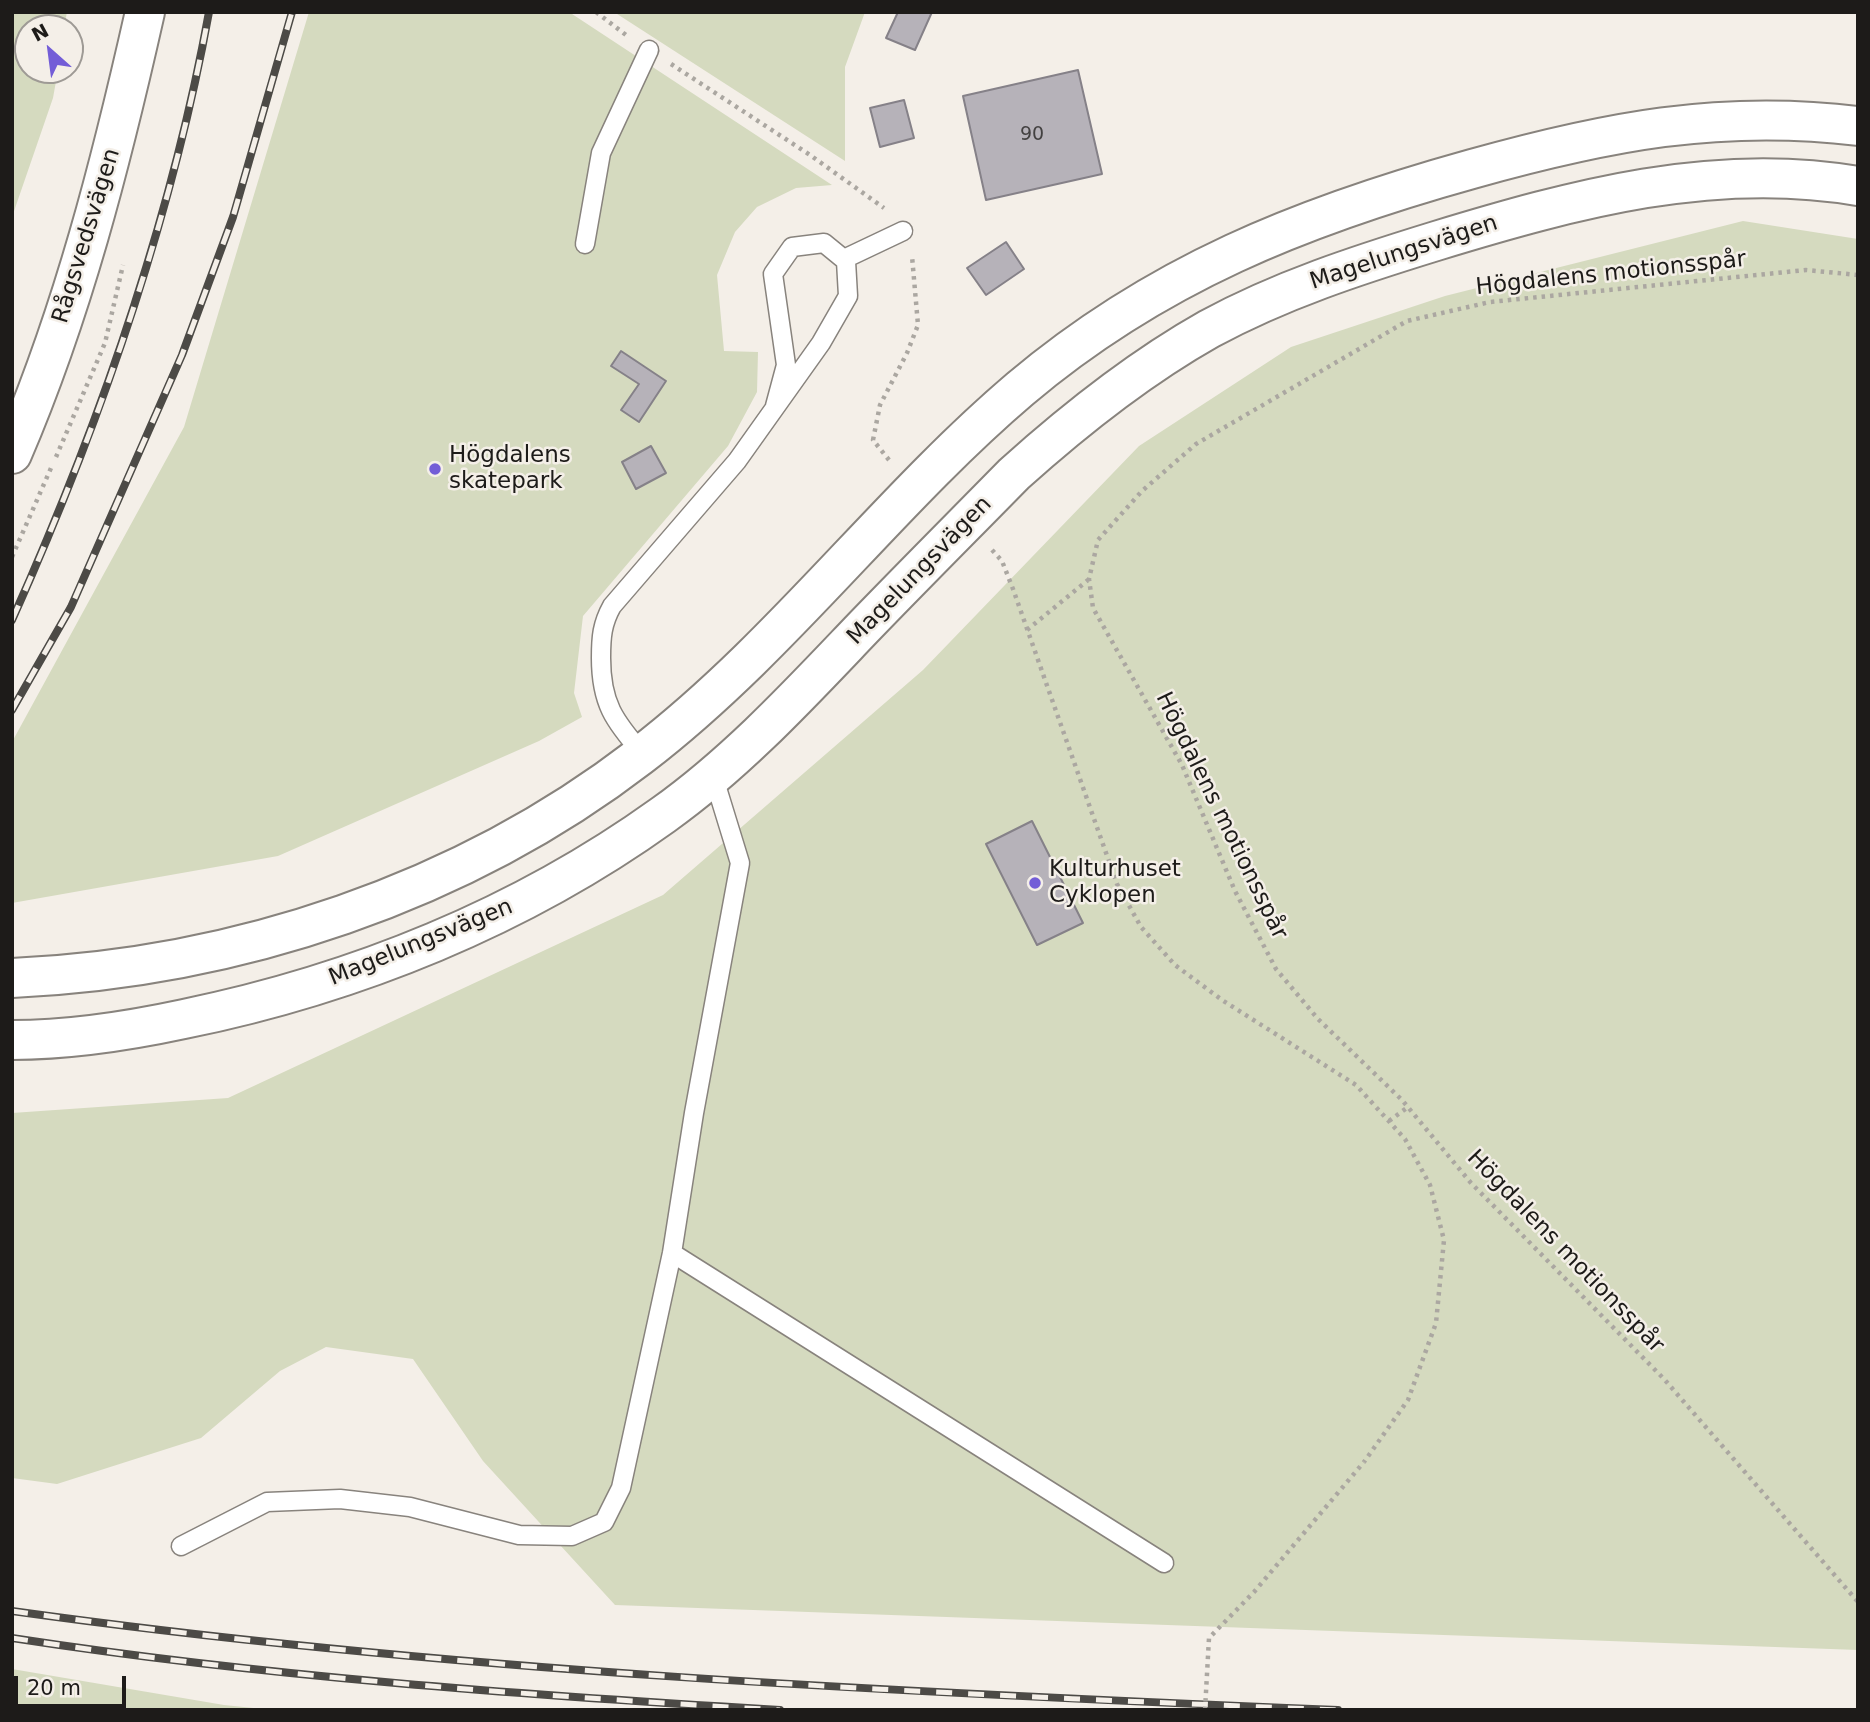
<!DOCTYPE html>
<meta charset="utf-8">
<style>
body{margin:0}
#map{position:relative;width:1870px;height:1722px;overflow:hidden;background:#f4efe8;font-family:"DejaVu Sans",sans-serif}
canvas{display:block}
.frame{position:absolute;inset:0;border:14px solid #1d1b19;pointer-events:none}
.north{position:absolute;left:14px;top:14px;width:70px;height:70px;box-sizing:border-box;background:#f4efe8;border:2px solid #9e9a95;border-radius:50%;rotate:332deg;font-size:19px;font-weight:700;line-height:28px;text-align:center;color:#1d1b19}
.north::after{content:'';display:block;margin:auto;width:24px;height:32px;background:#735dd7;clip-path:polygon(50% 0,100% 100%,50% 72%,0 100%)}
.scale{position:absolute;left:14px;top:1676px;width:112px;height:32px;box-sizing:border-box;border:4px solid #1d1b19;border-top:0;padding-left:9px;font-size:21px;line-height:24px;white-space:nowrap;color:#1d1b19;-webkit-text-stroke:5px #f4efe8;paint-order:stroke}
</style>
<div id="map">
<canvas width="1870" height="1722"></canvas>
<div class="frame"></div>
<div class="north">N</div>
<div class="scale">20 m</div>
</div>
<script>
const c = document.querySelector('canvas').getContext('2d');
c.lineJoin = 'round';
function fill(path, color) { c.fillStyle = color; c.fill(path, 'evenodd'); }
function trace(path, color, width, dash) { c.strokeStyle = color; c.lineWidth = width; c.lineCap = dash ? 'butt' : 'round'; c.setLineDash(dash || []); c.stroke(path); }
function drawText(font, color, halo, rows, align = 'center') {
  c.font = font + ' "DejaVu Sans",sans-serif'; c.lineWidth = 5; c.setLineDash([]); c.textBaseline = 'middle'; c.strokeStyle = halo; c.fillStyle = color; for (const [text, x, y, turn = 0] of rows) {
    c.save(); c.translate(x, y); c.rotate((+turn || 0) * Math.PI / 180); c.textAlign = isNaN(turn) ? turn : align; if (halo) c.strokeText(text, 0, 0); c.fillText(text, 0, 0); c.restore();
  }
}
fill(new Path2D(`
 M12 12H67L64 28H28V70H58L53 98 12 217Z
 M309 12H569L832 185 796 188 757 207 735 232 717 275 724 351 758 352 757 392 728 446 583 616 574 693 582 717 539 741 278 856 12 903V742L184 427Z
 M614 12H865L845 67V161Z
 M1743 221 1858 239V1650L615 1605 483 1461 413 1359 326 1347 280 1371 201 1438 57 1484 12 1478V1113L228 1098 663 895 923 670 1139 446 1291 347 1445 296Z
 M12 1669 224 1705 273 1710H12Z`), '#d5dabf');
const building = new Path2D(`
 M898 12H932L915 50 886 38Z
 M1078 70 1102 174 986 200 963 96Z
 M904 100 914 138 880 147 870 108Z
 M1006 242 1024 269 986 295 967 268Z
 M621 351 666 381 639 422 621 410 639 384 611 366Z
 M651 446 666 473 636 489 622 462Z
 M1032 821 1083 923 1037 945 986 844Z`);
fill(building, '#b6b2b9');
trace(building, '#858188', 2);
const lane = new Path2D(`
 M585 244 601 153 649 50
 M844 259 903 231
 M643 754C614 721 601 703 601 658 601 637 602 624 612 606L737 461 821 343 848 296 846 261 824 243 792 247 773 274 786 365 775 406
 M672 1253 1164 1563
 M181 1546 267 1502 340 1499 410 1507 519 1535 572 1536 604 1522 621 1488 672 1253 694 1113 740 863 713 775`);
const secondary = new Path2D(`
 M12 454C73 312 111 163 145 12
 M12 978C236 968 462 893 640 756 781 648 886 503 1020 389 1156 274 1303 216 1472 169 1604 132 1720 109 1858 126
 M12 1040C69 1040 128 1031 184 1019 355 984 521 917 663 815 736 763 798 696 859 632 910 579 962 527 1014 474 1074 420 1138 369 1209 329 1281 290 1358 265 1436 241 1574 199 1714 161 1858 186`);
trace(lane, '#88837d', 21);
trace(secondary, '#88837d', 42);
trace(new Path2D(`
 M596 12 626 35
 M671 64 810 155 884 208
 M1858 275 1806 270 1490 302 1407 321 1196 444 1142 491 1098 540 1089 579 1093 608 1182 765 1235 891 1276 969 1318 1019 1402 1100 1471 1183 1664 1379 1858 1602
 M56 457 105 343 123 265
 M889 460 873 440 880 405 907 353 918 325 912 256
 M992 550 1002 561 1013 589 1117 884 1141 927 1175 965 1222 1000 1356 1085 1405 1139 1430 1185 1444 1240 1436 1323 1408 1400 1364 1462
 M12 557 51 468
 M1027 630 1088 580
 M1389 1121 1408 1107`), '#aba7a1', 4.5, [3.5, 5]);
trace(lane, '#fff', 18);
trace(secondary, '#fff', 38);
const rail = new Path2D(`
 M12 620C99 426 171 222 209 12
 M12 710 71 607 182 355 233 217 292 12
 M12 1611C452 1672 895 1692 1338 1710
 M12 1638C267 1677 524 1695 780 1710`);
trace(rail, '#4c4a46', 8);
trace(rail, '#f4efe8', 5, [16]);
trace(new Path2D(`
 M1205 1710 1209 1638 1254 1592 1364 1462`), '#aba7a1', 4.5, [3.5, 5]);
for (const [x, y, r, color] of [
 [435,469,7,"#735dd7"],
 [1035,883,7,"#735dd7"]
]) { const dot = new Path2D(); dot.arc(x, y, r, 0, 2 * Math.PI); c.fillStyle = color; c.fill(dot); trace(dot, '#f4efe8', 2.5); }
drawText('19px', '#434141', null, [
 ["90",1032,135]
]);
drawText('23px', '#1d1b19', '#f4efe8', [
 ["Rågsvedsvägen",87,236,-73],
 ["Magelungsvägen",1404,253,-18],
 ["Högdalens motionsspår",1611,274,-6],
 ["Magelungsvägen",920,571,-46],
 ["Högdalens motionsspår",1221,816,64],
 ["Magelungsvägen",421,943,-22],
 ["Högdalens motionsspår",1565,1252,46]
]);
drawText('23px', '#1d1b19', '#f4efe8', [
 ["Högdalens",449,456],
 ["skatepark",449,482],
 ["Kulturhuset",1049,870],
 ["Cyklopen",1049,896]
], 'left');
</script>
